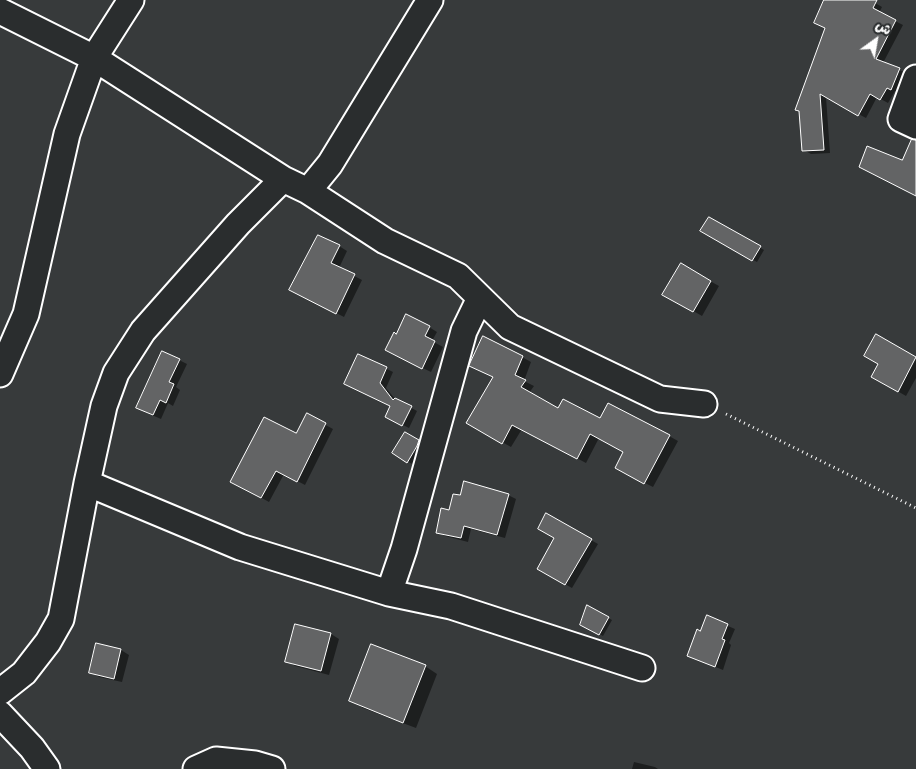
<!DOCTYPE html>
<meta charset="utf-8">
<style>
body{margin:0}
#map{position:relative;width:916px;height:769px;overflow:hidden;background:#373a3b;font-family:Mali,"Playpen Sans Arabic",sans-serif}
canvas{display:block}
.north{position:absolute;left:851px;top:15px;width:50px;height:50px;-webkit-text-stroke:4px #2a2d2e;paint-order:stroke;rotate:32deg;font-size:14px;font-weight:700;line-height:20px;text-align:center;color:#fff}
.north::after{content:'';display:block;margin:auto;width:18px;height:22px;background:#fff;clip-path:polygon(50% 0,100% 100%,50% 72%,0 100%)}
</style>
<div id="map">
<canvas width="916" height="769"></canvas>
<div class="north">ش</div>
</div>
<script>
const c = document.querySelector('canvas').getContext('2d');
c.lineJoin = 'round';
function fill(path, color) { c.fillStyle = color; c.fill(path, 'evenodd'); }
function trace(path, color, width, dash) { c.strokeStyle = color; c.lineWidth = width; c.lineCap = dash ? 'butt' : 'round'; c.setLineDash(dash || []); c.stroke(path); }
fill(new Path2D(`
 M826 0H870L882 7 879 13 903 25 883 63 906 73 898 92 895 91 888 103 877 97 866 118 826 97 830 153 811 154 804 150 826 29Z
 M709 218 764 250 757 262 701 231Z
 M339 246 347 251 339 268 362 280 344 317 299 294Z
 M681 265 719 286 702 316 664 294Z
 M429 327 437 332 432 341 443 347 431 372 394 354 397 335Z
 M876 336 916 358V378L906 396 873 377 880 363Z
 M359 355 393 372 386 388 395 399 417 411 409 428 393 420 391 406Z
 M522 357 531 362 524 381 534 386 529 393 559 410 669 436 678 441 653 487 625 473V452L599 438 586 463 522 429 511 447 468 423Z
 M179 360 187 364 176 387 180 390 173 406 168 403 161 419 145 412Z
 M307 415 333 429 305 485 284 474 269 502 231 481 297 434Z
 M406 433 422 443 412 464 394 453Z
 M508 495 516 499 505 538 471 529 468 542 445 536 438 532 449 511 461 497Z
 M547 515 598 544 572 588 538 569 556 538Z
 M588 607 612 620 603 636 582 624Z
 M707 617 735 629 729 643 731 645 723 670 689 656Z
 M331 634 339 639 329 675 295 666 287 661Z
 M121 650 129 655 122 682 99 677 91 672Z
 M425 666 437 674 416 728 363 708 350 700Z
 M634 762 655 767 658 769H632Z`), '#0007');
const building = new Path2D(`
 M824 0H877L873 8 896 20 876 59 900 68 891 90 887 88 880 100 870 94 858 116 820 94 824 150 802 151 799 111 795 110 825 28 814 23Z
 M912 139 916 140V196L859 167 867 146 902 160Z
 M709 217 761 246 752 261 700 231Z
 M318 235 340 245 331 263 355 274 336 314 289 290Z
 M681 263 711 281 693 312 662 295Z
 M406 314 430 326 425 336 435 341 422 369 385 350 394 332 396 334Z
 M876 334 916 357 898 392 871 377 878 364 864 356Z
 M483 336 523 356 515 375 526 380 521 387 558 408 563 399 600 418 608 403 670 435 644 484 615 468 623 452 590 434 577 459 512 425 502 444 466 423 493 377 469 366Z
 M162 351 180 359 169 382 174 384 166 403 160 400 153 415 136 408Z
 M358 354 387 367 380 383 393 400 395 398 412 406 402 426 385 417 390 406 344 384Z
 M307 413 326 423 297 482 276 471 261 498 230 482 264 417 296 433Z
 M405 432 419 440 417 446 407 463 392 453Z
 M464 481 509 494 497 535 464 526 461 538 436 533 441 508 449 510 453 494 460 495Z
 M546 513 592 539 565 585 537 569 554 538 538 529Z
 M587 605 609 617 599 635 580 625Z
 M707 615 728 624 722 639 725 640 715 667 687 656 697 629 700 631Z
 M295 624 331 633 321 671 285 662Z
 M96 643 121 649 114 679 89 673Z
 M371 644 426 665 403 723 349 701Z`);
fill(building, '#636465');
trace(building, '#fff', 1);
const minor = new Path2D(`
 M0 11 94 58 283 179
 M916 78 901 119 916 126
 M308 191 330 164 430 0
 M0 374 26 314 67 134 94 58 131 0
 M87 483 240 547 389 593 451 606 642 668
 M389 593 404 549 464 331 480 298
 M0 692 24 673 48 642 61 619 87 483 104 406 116 373 143 331 238 224 283 179 308 191 385 241 458 276 510 327 660 399 704 404
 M0 714 32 748 47 769
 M196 769 216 760 255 764 272 769`);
trace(minor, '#fff', 29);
trace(new Path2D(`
 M726 414 916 508`), '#fff', 3, [1, 4]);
trace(minor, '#2a2d2e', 25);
</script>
